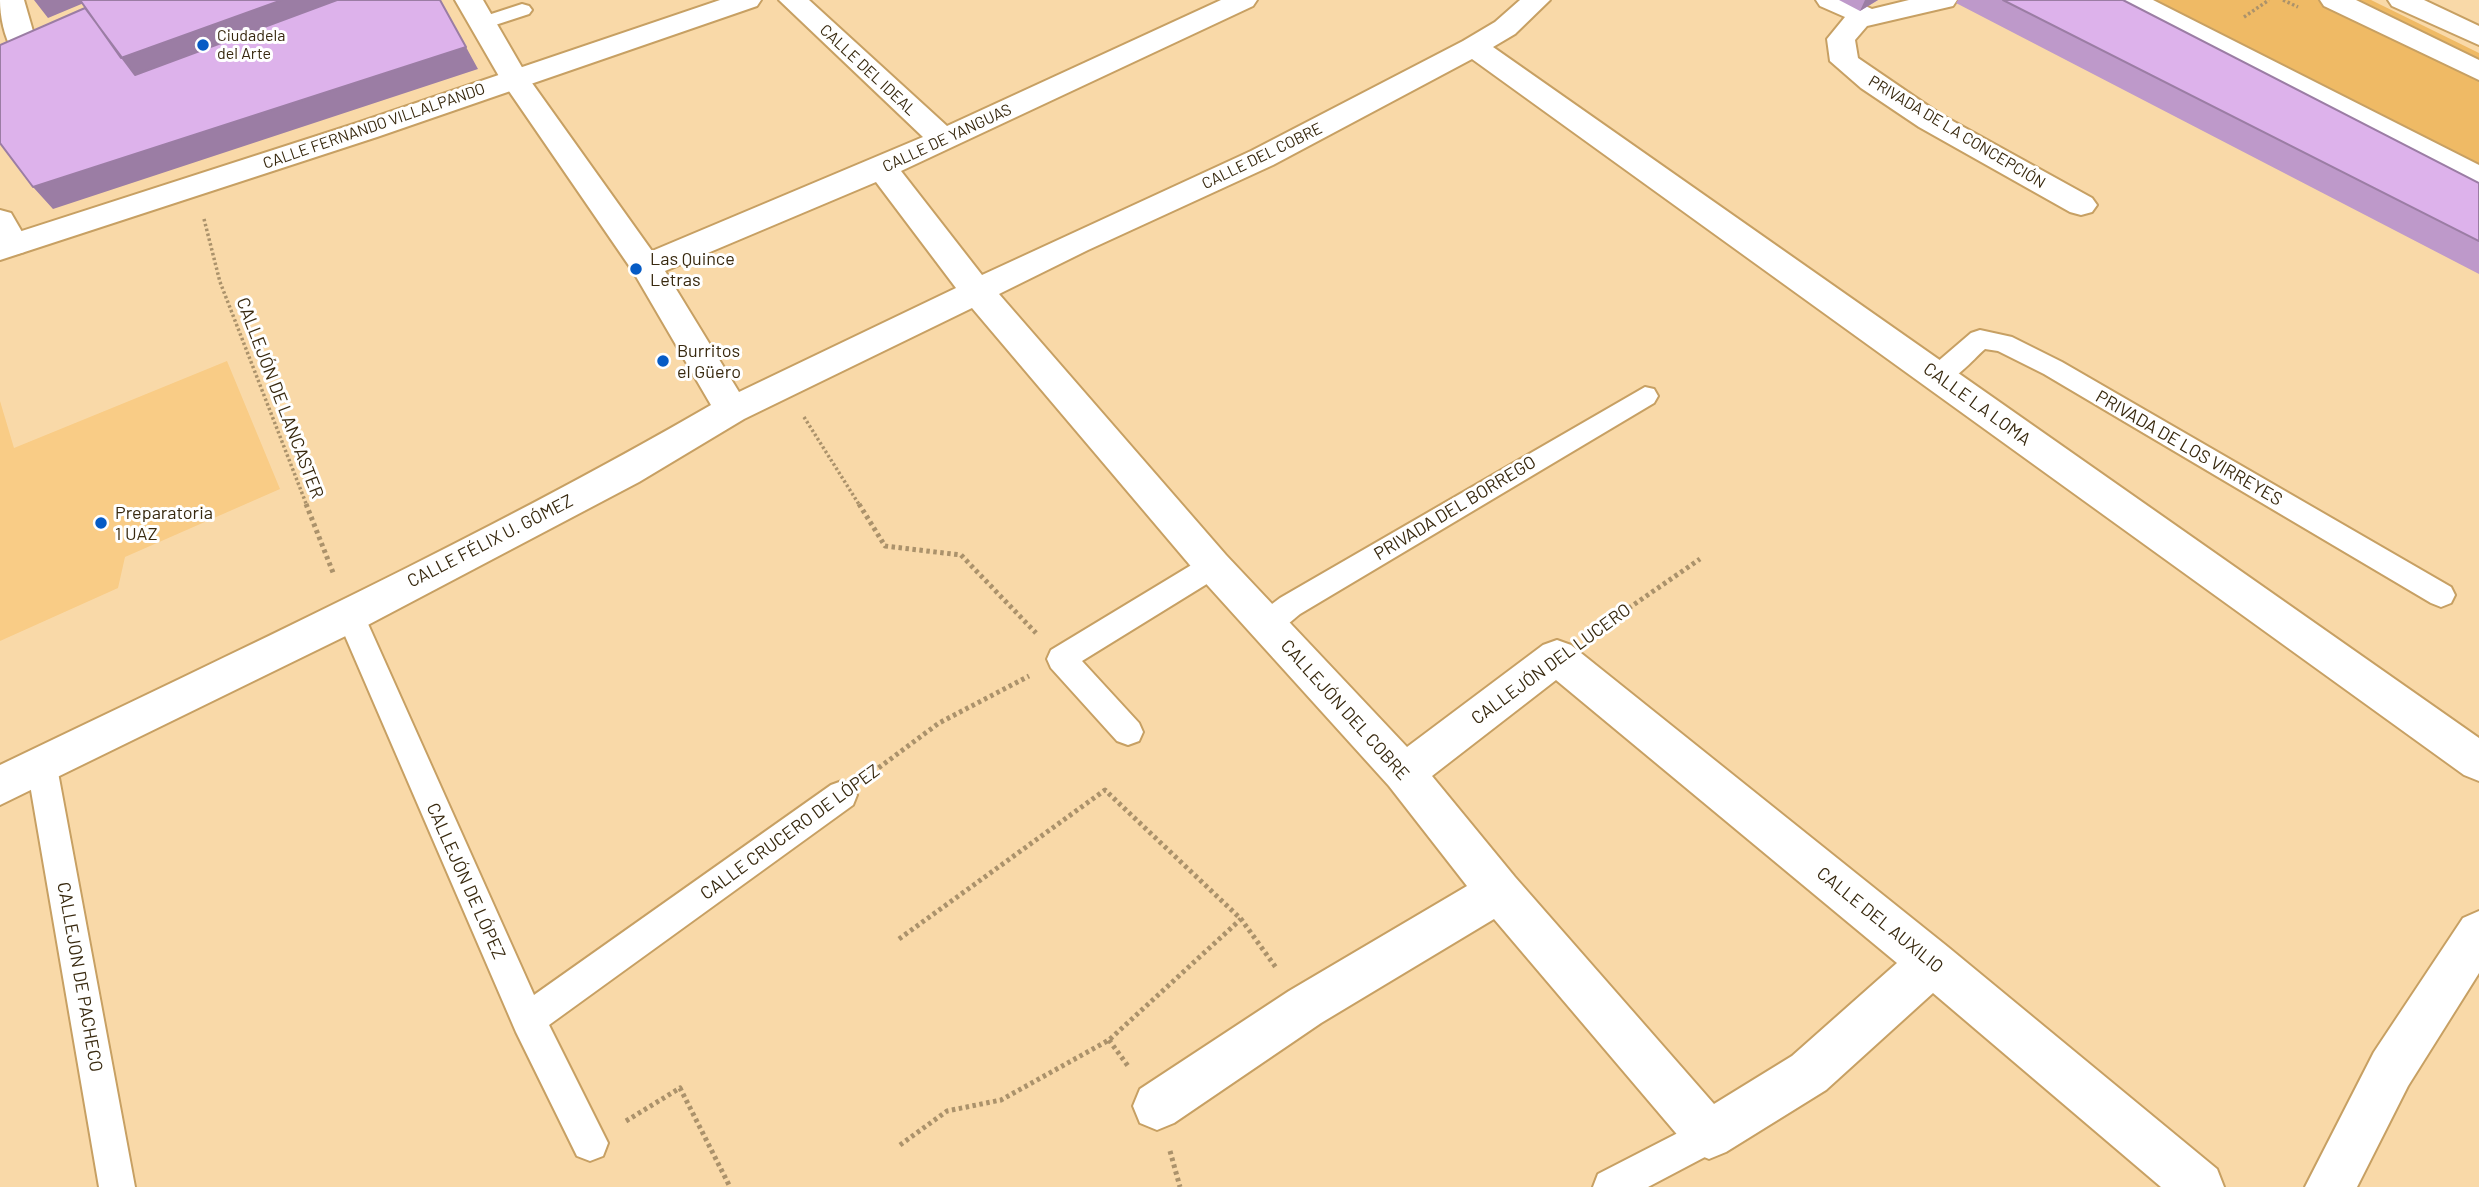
<!DOCTYPE html>
<meta charset="utf-8">
<style>
body{margin:0}
canvas{display:block;background:#f9d9a8}
</style>
<canvas width="2479" height="1187"></canvas>
<script>
const c = document.querySelector('canvas').getContext('2d');
c.lineJoin = 'round';
function fill(path, color) { c.fillStyle = color; c.fill(path, 'evenodd'); }
function trace(path, color, width, dash) { c.strokeStyle = color; c.lineWidth = width; c.lineCap = dash ? 'butt' : 'round'; c.setLineDash(dash || []); c.stroke(path); }
function drawText(font, color, halo, rows, align = 'center') {
  c.font = font + ' Barlow,sans-serif'; c.lineWidth = 6; c.setLineDash([]); c.textBaseline = 'middle'; c.strokeStyle = halo; c.fillStyle = color; for (const [text, x, y, turn = 0] of rows) {
    c.save(); c.translate(x, y); c.rotate((+turn || 0) * Math.PI / 180); c.textAlign = isNaN(turn) ? turn : align; if (halo) c.strokeText(text, 0, 0); c.fillText(text, 0, 0); c.restore();
  }
}
fill(new Path2D(`
 M227 361 280 489 125 557 118 588 0 641V401L14 448Z`), '#f9cc86');
fill(new Path2D(`
 M2068 0H2371L2479 53V215Z`), '#efba65');
const service = new Path2D(`
 M522 4 529 6 532 10 529 14 483 29 476 27 473 23 476 19Z
 M1980 330 2012 337 2062 362 2451 587 2455 595 2451 603 2441 607 2431 603 2044 374 1998 351 1985 349C1970 362 1950 389 1929 383L1926 376 1929 369 1971 333Z
 M1645 387 1654 389 1658 396 1654 403 1300 614C1286 625 1274 639 1256 632L1252 624 1256 616 1280 598Z
 M1213 555 1223 558 1227 566 1223 574 1082 661 1139 723 1143 732 1139 741 1128 745 1117 741 1051 668 1047 659 1051 650 1203 558Z
 M350 603 360 607 364 615 534 995 831 785 842 781 853 785 857 795 853 805 549 1025 608 1143 603 1156 590 1161 577 1156 516 1032 336 615 340 607Z
 M42 753 53 757 57 767 135 1187H99L27 767 31 757Z
 M1709 1117 1722 1122 1727 1135 1722 1148 1648 1187H1593L1598 1174Z`);
const pedestrian = new Path2D(`
 M0 0H24L37 45 33 51 23 53 13 51C4 37 0 16 0 0Z`);
const minor = new Path2D(`
 M455 0H483L527 76 652 251 923 137 779 0H809L947 126 1221 0H1257L1253 6 901 171 982 275 1251 151 1463 41 1495 22 1520 0H1550L1515 34 1493 47 2479 738V781L2464 775 1472 59 1273 165 1088 250 999 294 1226 555 1407 747 1543 645 1557 640 1571 645 1948 947 2217 1169 2224 1187H2161L1933 993 1826 1090 1726 1152 1709 1159 1692 1152 1494 919 1321 1023 1174 1123 1157 1130 1140 1123 1133 1106 1140 1089 1289 991 1467 886 1389 786 1200 577 972 308 744 419 639 482 364 627 0 805V765C239 650 481 538 711 405L634 273 500 78ZM876 182 956 288 739 392 665 271ZM1556 680 1897 963 1792 1056 1714 1104 1515 877 1432 776Z
 M1816 0H1852L1872 9 1909 0H1957L1953 6 1867 26 1855 40 1858 58 1940 114 2092 198 2097 205 2092 212 2081 215 2070 212 1919 127 1861 88 1830 61 1827 39 1845 17 1820 6Z
 M2118 0H2153L2479 165V188L2468 185 2122 6Z
 M2320 0H2356L2479 60V80L2324 6Z
 M0 210 11 213 29 244 24 252 13 255 0 249Z
 M2479 911V973L2408 1086 2357 1187H2305L2374 1052 2463 918Z`);
const tertiary = new Path2D(`
 M720 0H761L757 6 377 137 0 260V238L357 123Z
 M2388 0H2424L2479 26V45L2392 6Z`);
trace(service, '#c7a063', 4);
trace(pedestrian, '#c7a063', 4);
trace(minor, '#c7a063', 4);
trace(tertiary, '#c7a063', 4);
trace(new Path2D(`
 M2283 0 2298 7
 M2244 17 2269 0
 M204 219 220 282 307 506
 M804 417 860 506`), '#ab926b', 3.5, [2.5, 2.5]);
trace(new Path2D(`
 M306 504 334 575
 M859 504 885 546 961 555 1036 633
 M1594 632 1700 559
 M873 772 939 723 1029 676
 M899 939 1105 790 1241 919 1277 969
 M1109 1040 1128 1066
 M626 1121 680 1088 730 1187
 M900 1145 947 1111 1001 1100 1109 1040 1241 919
 M1170 1151 1180 1187`), '#ab926b', 5, [3.5, 3.5]);
fill(service, '#fff');
fill(pedestrian, '#fff');
fill(minor, '#fff');
fill(tertiary, '#fff');
fill(new Path2D(`
 M1839 0H1878L1860 11Z
 M1958 0H2123L2479 183V274L1956 3Z`), '#be99ca');
fill(new Path2D(`
 M34 0H91L48 18Z
 M282 0H409L151 97 121 58Z
 M1865 0H1878L1860 11Z
 M466 47 478 69 53 209 33 187Z`), '#9b7da4');
const building = new Path2D(`
 M80 0H282L121 58Z
 M337 0H440L466 47 33 187 0 143V45L85 8 135 75Z
 M2003 0H2123L2479 183V241Z`);
fill(building, '#ddb2eb');
trace(building, '#9b7da4', 2);
for (const [x, y, r, color] of [
 [203,45,7,"#065bc5"],
 [636,269,7,"#065bc5"],
 [663,361,7,"#065bc5"],
 [101,523,7,"#065bc5"]
]) { const dot = new Path2D(); dot.arc(x, y, r, 0, 2 * Math.PI); c.fillStyle = color; c.fill(dot); trace(dot, '#fff', 2.5); }
drawText('16px', '#38290f', '#fff', [
 ["Ciudadela",217,36],
 ["del Arte",217,54]
], 'left');
drawText('16px', '#38290f', '#fff', [
 ["CALLE DEL IDEAL",868,70,43],
 ["CALLE FERNANDO VILLALPANDO",374,126,-19],
 ["PRIVADA DE LA CONCEPCIÓN",1957,132,31],
 ["CALLE DE YANGUAS",947,138,-25],
 ["CALLE DEL COBRE",1262,156,-26]
]);
drawText('18px', '#38290f', '#fff', [
 ["Las Quince",650,259],
 ["Letras",650,280],
 ["Burritos",677,351],
 ["el Güero",677,372],
 ["Preparatoria",115,513],
 ["1 UAZ",115,534]
], 'left');
drawText('18px', '#38290f', '#fff', [
 ["CALLEJÓN DE LANCASTER",280,398,69],
 ["CALLE LA LOMA",1977,404,36],
 ["PRIVADA DE LOS VIRREYES",2189,448,30],
 ["PRIVADA DEL BORREGO",1455,508,-31],
 ["CALLE FÉLIX U. GÓMEZ",490,541,-27],
 ["CALLEJÓN DEL LUCERO",1551,664,-36],
 ["CALLEJÓN DEL COBRE",1345,710,48],
 ["CALLE CRUCERO DE LÓPEZ",790,832,-36],
 ["CALLEJÓN DE LÓPEZ",466,881,66],
 ["CALLE DEL AUXILIO",1880,920,39],
 ["CALLEJON DE PACHECO",80,977,80]
]);
</script>
